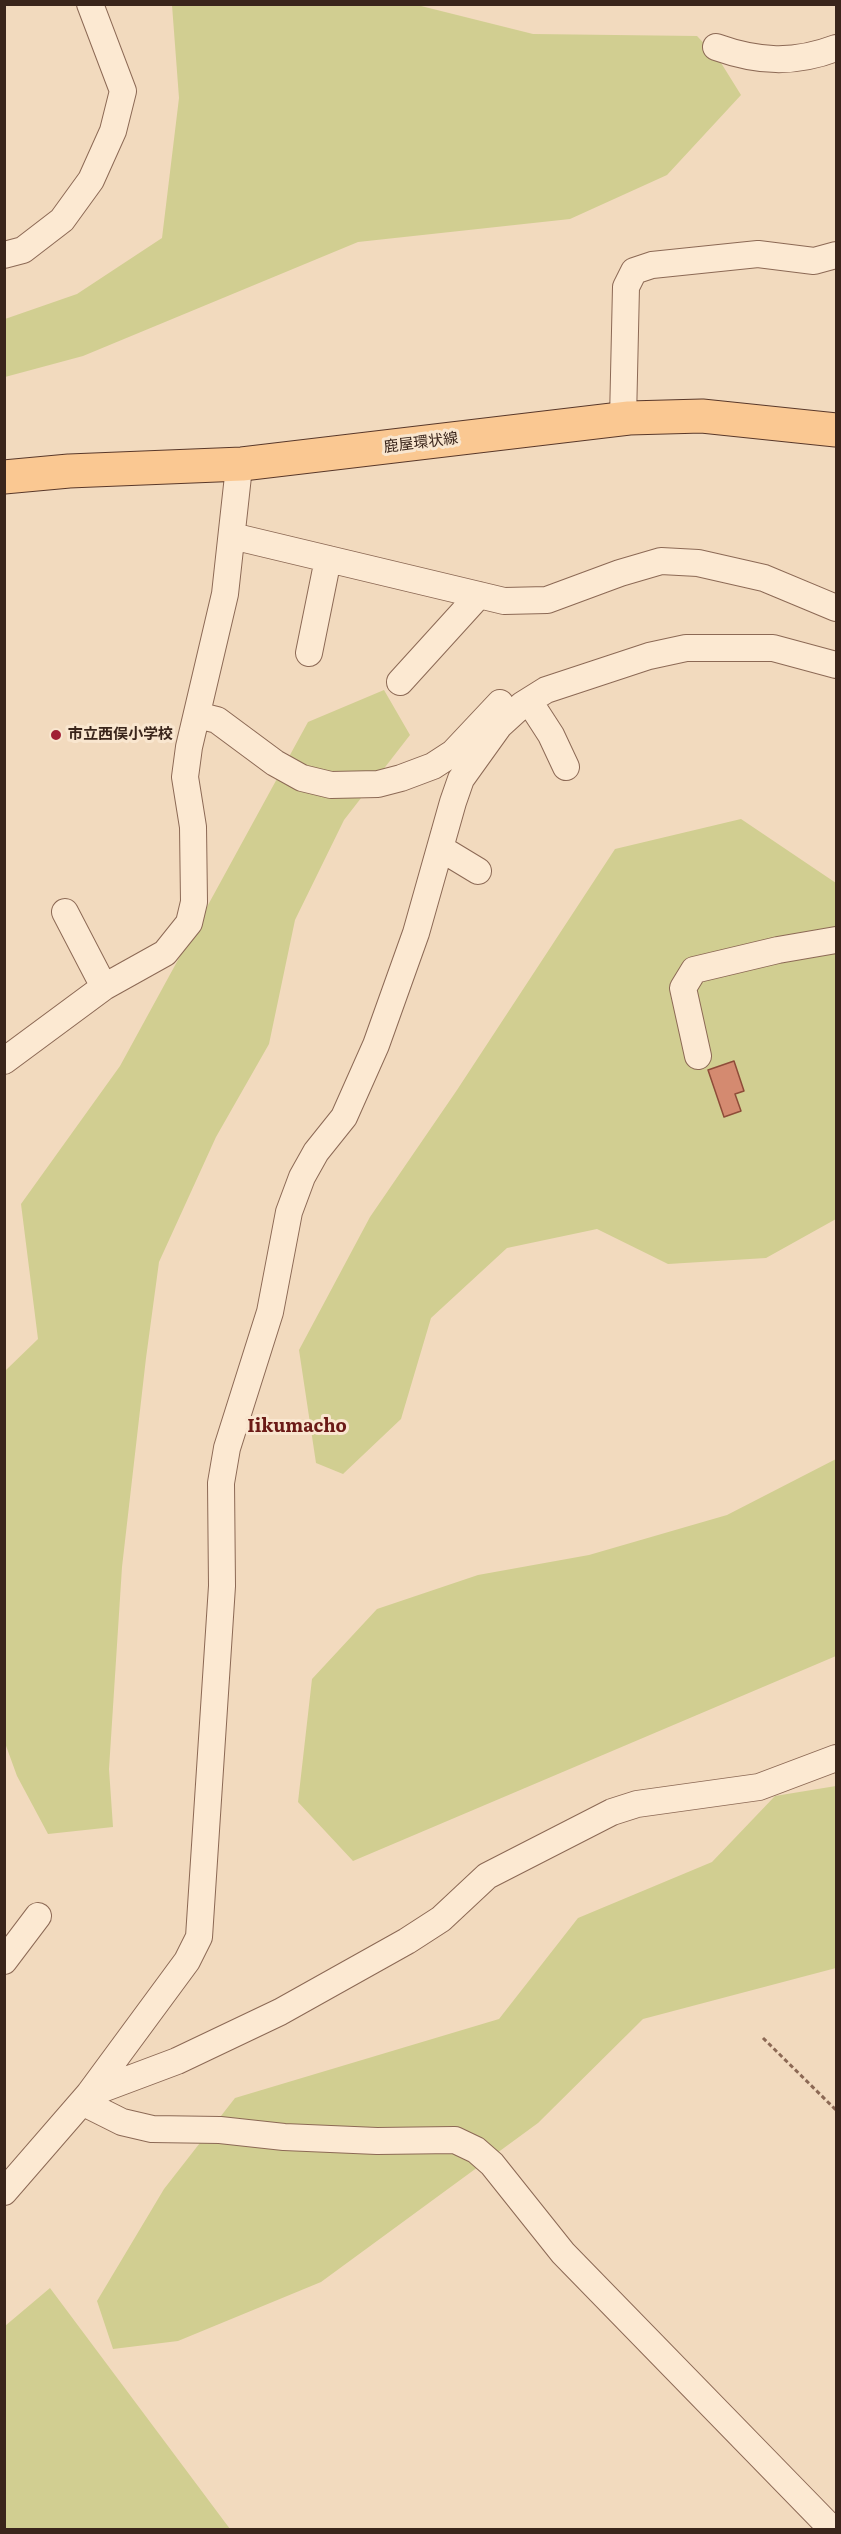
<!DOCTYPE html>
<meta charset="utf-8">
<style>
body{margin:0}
#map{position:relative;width:841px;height:2534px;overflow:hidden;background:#f2dabe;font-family:Literata,serif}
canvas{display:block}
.frame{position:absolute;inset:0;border:6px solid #3a251b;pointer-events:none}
</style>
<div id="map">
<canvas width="841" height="2534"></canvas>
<div class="frame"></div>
</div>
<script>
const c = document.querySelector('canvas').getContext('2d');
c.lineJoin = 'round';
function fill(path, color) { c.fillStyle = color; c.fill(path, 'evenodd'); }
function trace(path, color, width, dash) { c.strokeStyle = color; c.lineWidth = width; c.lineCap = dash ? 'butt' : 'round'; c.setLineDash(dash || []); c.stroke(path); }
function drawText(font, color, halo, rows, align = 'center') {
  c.font = font + ' Literata,"Noto Sans JP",serif'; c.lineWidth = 6; c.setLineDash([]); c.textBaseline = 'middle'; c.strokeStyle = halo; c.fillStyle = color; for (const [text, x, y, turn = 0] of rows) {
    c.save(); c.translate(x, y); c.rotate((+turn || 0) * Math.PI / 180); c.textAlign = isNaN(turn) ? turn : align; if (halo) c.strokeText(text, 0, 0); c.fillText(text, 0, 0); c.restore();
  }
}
fill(new Path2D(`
 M413 4 533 34 697 36 718 58 741 95 667 175 570 219 358 242 83 356 5 377V319L77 294 162 238 179 98 172 5Z
 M384 690 410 735 344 820 295 920 269 1044 216 1137 159 1262 146 1358 122 1567 109 1769 113 1827 48 1834 17 1776 5 1743V1371L38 1339 21 1204 120 1066 308 722Z
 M741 819 836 883V1219L766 1258 668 1264 597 1229 507 1248 431 1318 401 1419 343 1474 316 1463 299 1350 370 1217 457 1090 615 849Z
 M836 1459V1656L353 1861 298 1802 312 1679 377 1609 478 1575 589 1555 727 1515Z
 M836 1786V1968L643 2019 538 2123 321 2282 178 2341 113 2349 97 2301 164 2189 235 2098 499 2019 578 1918 712 1862 775 1796Z
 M50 2288 230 2529H5V2326Z`), '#d1ce91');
const building = new Path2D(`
 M734 1061 744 1091 735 1094 741 1111 724 1117 708 1070Z`);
fill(building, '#d48a70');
trace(building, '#8e4c39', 1.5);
const minor = new Path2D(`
 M716 47C758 62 794 64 836 48
 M4 255 23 250 62 220 91 180 113 131 123 91 90 4
 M623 419 626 287 634 271 652 265 758 254 814 261 836 255
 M232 536 504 601 547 600 620 573 661 561 698 563 764 578 836 608
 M309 653 328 559
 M400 682 479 595
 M529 701 551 735 566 767
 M197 715 217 720 275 763 302 778 331 785 378 784 401 778 433 766 453 753 500 703
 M440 848 478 871
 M65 912 104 987
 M698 1056 683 988 694 970 778 950 836 940
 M4 1061 104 987 165 953 189 923 194 902 193 827 185 777 189 747 225 594 238 476 242 464
 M4 1961 38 1916
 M89 2094 177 2061 280 2012 407 1941 441 1919 487 1876 612 1812 637 1804 759 1787 836 1758
 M82 2102 122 2122 152 2129 220 2130 284 2137 377 2141 455 2140 476 2150 492 2164 563 2253 833 2530
 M4 2192 89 2094 187 1961 199 1937 222 1586 221 1483 227 1448 270 1312 289 1212 302 1177 316 1152 344 1117 376 1045 416 933 453 802 461 779 499 726 522 705 546 690 649 656 686 648H773L836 665`);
const major = new Path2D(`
 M4 477 69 471 242 464 629 418 702 416 836 430`);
trace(minor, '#8c6955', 28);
trace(major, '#59382a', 35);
trace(new Path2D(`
 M763 2038 836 2110`), '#8c6955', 3, [4.5, 3]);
trace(minor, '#fce9d2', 26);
trace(major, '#fac892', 33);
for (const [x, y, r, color] of [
 [56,735,6,"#a11f35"]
]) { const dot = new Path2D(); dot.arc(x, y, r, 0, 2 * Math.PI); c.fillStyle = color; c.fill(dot); trace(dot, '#f9e6cf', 2); }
drawText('15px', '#3a251b', '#f9e6cf', [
 ["鹿屋環状線",421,443,-7]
]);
drawText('bold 15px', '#3a251b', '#f9e6cf', [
 ["市立西俣小学校",68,735]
], 'left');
drawText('bold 18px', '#6b1a16', '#f9e6cf', [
 ["Iikumacho",297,1427]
]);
</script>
